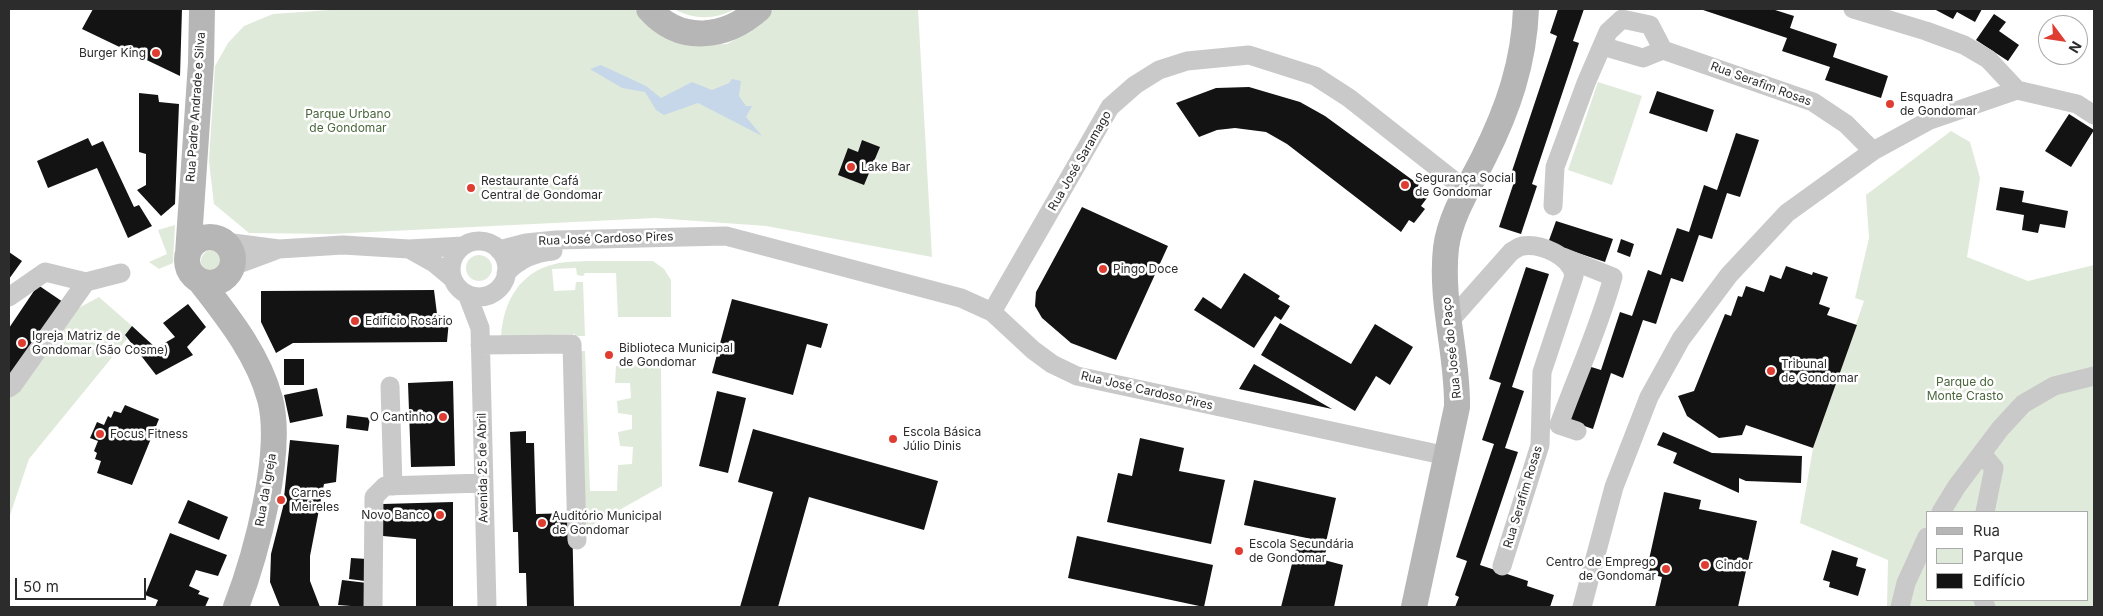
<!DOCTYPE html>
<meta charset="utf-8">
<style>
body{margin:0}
#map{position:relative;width:2103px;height:616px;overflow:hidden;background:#fff;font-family:Inter,sans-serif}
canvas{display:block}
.frame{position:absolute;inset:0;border:10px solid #2c2c2c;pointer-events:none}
.legend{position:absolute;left:1926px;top:511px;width:162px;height:90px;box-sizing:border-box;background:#fff;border:1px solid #ababab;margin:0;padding:6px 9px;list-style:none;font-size:15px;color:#2c2c2c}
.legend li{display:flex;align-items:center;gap:10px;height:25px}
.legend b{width:25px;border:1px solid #ababab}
.north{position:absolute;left:2038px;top:15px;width:50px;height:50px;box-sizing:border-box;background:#fff;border:1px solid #ababab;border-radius:50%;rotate:121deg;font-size:14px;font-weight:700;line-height:20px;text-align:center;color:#2c2c2c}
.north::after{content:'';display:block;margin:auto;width:18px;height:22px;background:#df3d32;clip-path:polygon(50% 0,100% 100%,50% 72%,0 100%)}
.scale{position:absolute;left:15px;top:578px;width:131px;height:22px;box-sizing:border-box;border:2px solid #2c2c2c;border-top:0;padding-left:6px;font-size:15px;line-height:18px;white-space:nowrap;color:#2c2c2c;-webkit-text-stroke:4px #fff;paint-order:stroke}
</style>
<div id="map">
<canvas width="2103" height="616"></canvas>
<div class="frame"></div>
<ul class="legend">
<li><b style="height:6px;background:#b6b6b6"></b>Rua</li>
<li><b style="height:14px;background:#e0eada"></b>Parque</li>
<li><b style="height:14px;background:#131313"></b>Edifício</li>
</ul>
<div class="north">N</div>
<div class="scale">50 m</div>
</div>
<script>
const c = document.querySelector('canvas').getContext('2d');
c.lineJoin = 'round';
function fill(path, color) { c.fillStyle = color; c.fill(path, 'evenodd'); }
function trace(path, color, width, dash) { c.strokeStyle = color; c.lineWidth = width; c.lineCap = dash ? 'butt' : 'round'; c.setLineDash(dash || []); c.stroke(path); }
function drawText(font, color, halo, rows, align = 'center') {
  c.font = font + ' Inter,sans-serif'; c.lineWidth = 5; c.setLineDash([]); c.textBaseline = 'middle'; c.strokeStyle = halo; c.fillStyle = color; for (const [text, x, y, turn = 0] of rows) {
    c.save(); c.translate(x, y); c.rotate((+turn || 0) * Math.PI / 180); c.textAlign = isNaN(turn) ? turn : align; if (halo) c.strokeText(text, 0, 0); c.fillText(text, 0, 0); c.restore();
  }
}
fill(new Path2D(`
 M344 9H634L642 18 696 45 727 44 759 26 774 9H918L932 257 766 226 655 218 331 234 249 233 214 204 209 161 215 66 228 43 244 26 273 14Z
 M674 9H735C715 20 694 20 674 9Z
 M1598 82 1642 96 1612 185 1568 170Z
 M1951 131 1970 142 1980 178 1967 257 2028 281 2094 265V607H1887L1888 560 1800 523 1813 448 1864 301 1855 298 1869 238 1866 195ZM1927 512H2087V600H1927Z
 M175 225 173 263 159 269 149 262 167 254 158 230Z
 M201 261a11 11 0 1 1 22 0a11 11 0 1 1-22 0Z
 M466 268a13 13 0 1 1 26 0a13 13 0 1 1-26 0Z
 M586 261H653L664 269 671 280V317H618L616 273H585L583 276 577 275 576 268 552 269 554 291 575 290 576 282H583L585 336H575V334L501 337C503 303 519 272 555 264 565 261 576 262 586 261Z
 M99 297 132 326 125 335 127 339 29 459 9 518V396L73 311Z
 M577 351H585L590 491H617L618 465 632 464 633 447 620 446 618 432 632 429V415L618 413 617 401 631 398 630 383H615L616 366 661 365 662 486 582 531Z`), '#e0eada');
fill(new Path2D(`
 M601 65 646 86 661 98 692 82 712 90 729 83 732 79 741 81 739 96 746 106H752L746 117 762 136 698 103 664 115 656 110 645 92 622 88 590 69Z`), '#c6d7e9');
fill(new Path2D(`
 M93 9H182L180 76 82 29Z
 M1558 9H1584L1573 41 1579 43 1532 184 1537 186 1521 234 1499 227 1515 179 1510 177 1557 36 1550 33Z
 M1700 9H1772L1794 16 1790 28 1837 44 1833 57 1888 76 1881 98 1825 80 1830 67 1782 51 1787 38Z
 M1934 9H1982L1975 22 1957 12 1953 19Z
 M1994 14 2006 22 1999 31 2019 45 2008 61 1976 40Z
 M1249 87 1300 102 1325 116 1422 187 1420 192 1427 198 1421 206 1425 209 1414 223 1409 220 1401 232 1287 144 1266 132 1235 128 1217 130 1199 137 1176 103 1216 88Z
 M1657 91 1714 110 1707 132 1649 113Z
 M139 93 158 95 159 102 179 104 175 204 161 216 137 190 146 185V154L139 152Z
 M2069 114 2094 130 2071 167 2045 151Z
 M1736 133 1759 140 1740 197 1727 193 1712 239 1699 235 1683 282 1671 278 1656 324 1643 320 1623 378 1611 373 1593 429 1570 421 1588 366 1601 370 1620 312 1632 316 1648 270 1661 275 1677 228 1689 232 1704 185 1717 190Z
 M88 138 92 146 103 141 134 207 139 205 152 226 128 238 97 168 48 188 37 161Z
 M862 140 880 147 864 185 838 175 848 148 858 152Z
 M2000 187 2024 191 2022 202 2068 211 2065 228 2040 224 2038 233 2022 230 2024 215 1996 210Z
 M1082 207 1168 246 1116 360 1071 343 1042 318 1035 306 1036 292Z
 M1556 221 1613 239 1605 262 1548 243Z
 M1621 239 1634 244 1630 257 1617 252Z
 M9 252 22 261 9 279Z
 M1786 266 1812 275 1813 272 1828 277 1819 304 1830 308 1827 315 1857 325 1813 448 1746 425 1742 435 1719 438 1687 416 1678 396 1694 391 1725 314 1731 316 1738 296 1742 297 1746 286 1764 292 1770 275 1781 279Z
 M1526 267 1549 274 1512 387 1524 391 1505 448 1518 452 1480 565 1528 581 1527 586 1554 595 1550 607H1455L1459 597 1455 595 1467 561 1456 557 1494 444 1482 440 1501 383 1489 379Z
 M1244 273 1280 296 1278 299 1290 306 1281 320 1275 316 1254 348 1194 310 1203 297 1221 309Z
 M38 285 63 302 9 377V328Z
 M434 290 437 314 449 320 447 342 293 343 276 353 261 322V291Z
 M732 299 828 324 821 348 807 344 793 395 712 373Z
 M188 304 206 327 187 347 193 355 156 375 125 335 132 326 156 348 175 337 163 323Z
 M1280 323 1351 364 1375 324 1413 347 1390 385 1376 376 1355 411 1261 355Z
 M284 359H304V385H284Z
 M1254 364 1332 409 1239 389Z
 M453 381 455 466 411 467 408 383Z
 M317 388 323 416 290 423 284 395Z
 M717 391 746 398 728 473 699 466Z
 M125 405 159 419 132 485 97 473 101 461 95 459 97 453 94 451 98 441 90 438 97 422 104 425 108 416 111 418 114 411 121 413Z
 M347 415 370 418 368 431 346 428Z
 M753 429 938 481 924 530 809 497 778 607H740L773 492 738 482Z
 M526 431V443H534L536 514 572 513 574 607H527L526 573H519L518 532H513L510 432Z
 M1663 432 1712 453 1802 456 1801 483 1746 481 1739 478V493L1673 463 1677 453 1657 445Z
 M1140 438 1184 448 1179 471 1225 480 1211 544 1107 522 1118 473 1132 476Z
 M290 440 339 445 336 482 324 484 310 556V581L320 607H280L270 582 271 554 283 507Z
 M1254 480 1336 498 1326 542 1244 525Z
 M1664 492 1701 500 1699 509 1757 521 1738 607H1655L1662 577 1646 573Z
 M188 500 228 517 219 540 178 523Z
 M453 502V607H416V539L383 536V504Z
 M170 533 227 555 218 576 196 570 189 586 200 591 198 594 209 598 205 607H155L158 600 145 595Z
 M1077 536 1213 565 1204 607 1068 578Z
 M1297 544 1326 550 1324 560 1343 565 1334 607H1281Z
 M1832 550 1858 558 1856 566 1866 569 1858 596 1829 587 1830 582 1823 580Z
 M351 558 367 559 365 581 349 579Z
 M342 580 367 583 364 607 338 605Z`), '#131313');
trace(new Path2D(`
 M1853 9 1926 31 1964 45 1988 59 2017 90 2077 104 2094 115
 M1602 46 1643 58 1663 50
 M1553 206 1555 167 1586 83 1608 32 1622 19 1650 25 1663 50 1813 102 1846 124 1873 151
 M451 269a28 28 0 1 1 56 0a28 28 0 1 1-56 0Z
 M225 242 279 249 343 245 409 249 463 246
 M409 249 434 263 452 278
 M499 250 526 243 556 240 726 236 961 298 992 312 1033 350 1052 364 1077 376 1447 456
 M1563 257 1613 277C1599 328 1577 375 1559 425L1577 431
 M233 266 276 250
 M506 273C520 259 533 253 553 251
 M467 294 480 328 487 607
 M9 297 45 272 86 282 121 273
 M992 312 1110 107 1135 85 1159 70 1187 61 1249 55 1315 76 1349 98 1467 191
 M1448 323 1511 252C1514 250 1518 247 1522 246 1541 243 1571 256 1574 276L1542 372 1540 445 1502 566
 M480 345 572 344 577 540
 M390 386 393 486
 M9 388 13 385 86 282
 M1982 454 1994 468 1985 512
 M1941 512 1957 486 2000 429 2023 404 2054 386 2094 376
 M1983 600 1986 607
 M373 607 374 497 385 486 484 483
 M1582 607 1614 487 1649 397 1681 339 1729 275 1787 213 1873 151 1930 120 2017 90
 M1900 607 1906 583 1927 537`), '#c9c9c9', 19);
trace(new Path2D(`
 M649 9C681 45 726 38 759 9
 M187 260a23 23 0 1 1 46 0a23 23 0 1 1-46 0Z
 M188 254 201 63 202 9
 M200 281C227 316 258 354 270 399 284 452 256 555 236 607
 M1414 607 1457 407C1458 354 1440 302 1446 248 1450 216 1470 185 1484 157 1508 109 1524 63 1526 9`), '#b6b6b6', 26);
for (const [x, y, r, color] of [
 [156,53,5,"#df3d32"],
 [1890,104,5,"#df3d32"],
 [851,167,5,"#df3d32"],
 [1405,185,5,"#df3d32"],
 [471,188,5,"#df3d32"],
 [1103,269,5,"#df3d32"],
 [355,321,5,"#df3d32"],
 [22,343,5,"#df3d32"],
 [609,355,5,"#df3d32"],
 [1771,371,5,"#df3d32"],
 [443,417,5,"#df3d32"],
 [100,434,5,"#df3d32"],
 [893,439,5,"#df3d32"],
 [281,500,5,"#df3d32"],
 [440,515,5,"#df3d32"],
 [542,523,5,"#df3d32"],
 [1239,551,5,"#df3d32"],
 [1705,565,5,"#df3d32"],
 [1666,569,5,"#df3d32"]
]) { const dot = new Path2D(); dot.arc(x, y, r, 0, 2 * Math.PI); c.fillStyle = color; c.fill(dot); trace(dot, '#fff', 2); }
drawText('12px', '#2c2c2c', '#fff', [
 ["Burger King",146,53,"right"],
 ["Esquadra",1900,97],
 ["de Gondomar",1900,111],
 ["Lake Bar",861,167],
 ["Segurança Social",1415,178],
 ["de Gondomar",1415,192],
 ["Restaurante Cafá",481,181],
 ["Central de Gondomar",481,195],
 ["Pingo Doce",1113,269],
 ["Edifício Rosário",365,321],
 ["Igreja Matriz de",32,336],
 ["Gondomar (São Cosme)",32,350],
 ["Biblioteca Municipal",619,348],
 ["de Gondomar",619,362],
 ["Tribunal",1781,364],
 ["de Gondomar",1781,378],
 ["O Cantinho",433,417,"right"],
 ["Escola Básica",903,432],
 ["Júlio Dinis",903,446],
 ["Focus Fitness",110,434],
 ["Carnes",291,493],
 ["Meireles",291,507],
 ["Novo Banco",430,515,"right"],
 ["Auditório Municipal",552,516],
 ["de Gondomar",552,530],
 ["Escola Secundária",1249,544],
 ["de Gondomar",1249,558],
 ["Centro de Emprego",1656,562,"right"],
 ["de Gondomar",1656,576,"right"],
 ["Cindor",1715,565]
], 'left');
drawText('12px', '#2c2c2c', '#fff', [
 ["Rua Serafim Rosas",1761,84,20],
 ["Rua Padre Andrade e Silva",196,107,-86],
 ["Rua José Saramago",1080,161,-60],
 ["Rua José Cardoso Pires",606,239,-2],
 ["Rua José do Paço",1452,348,-96],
 ["Rua José Cardoso Pires",1147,391,13],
 ["Avenida 25 de Abril",483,468,-91],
 ["Rua da Igreja",266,490,-80],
 ["Rua Serafim Rosas",1523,497,-73]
]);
drawText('12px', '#4a663b', '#fff', [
 ["Parque Urbano",348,114],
 ["de Gondomar",348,128],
 ["Parque do",1965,382],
 ["Monte Crasto",1965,396]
]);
</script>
